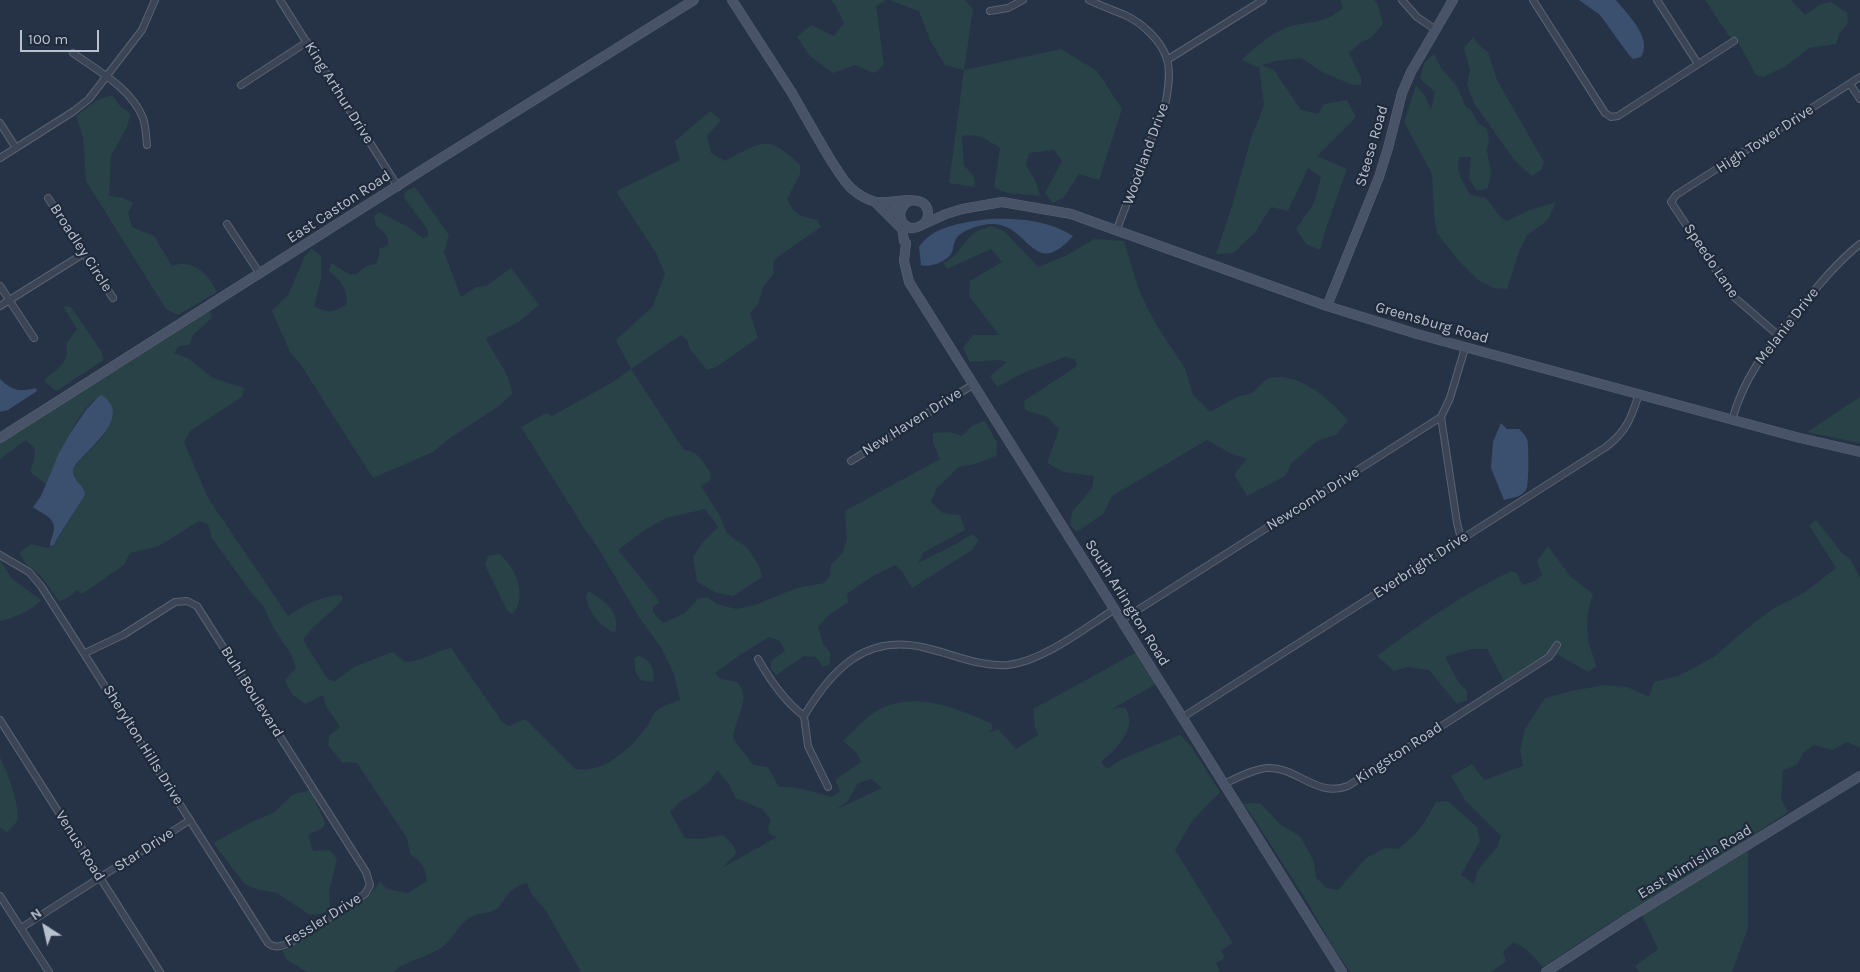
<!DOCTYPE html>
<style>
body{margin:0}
#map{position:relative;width:1860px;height:972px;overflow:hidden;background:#263346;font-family:Karla,sans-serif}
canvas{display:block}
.north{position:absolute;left:20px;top:902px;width:50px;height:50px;-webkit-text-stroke:4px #1f2a3b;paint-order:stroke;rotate:325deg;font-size:14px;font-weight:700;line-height:20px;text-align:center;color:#b9c0ce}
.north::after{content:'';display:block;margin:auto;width:18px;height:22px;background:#b9c0ce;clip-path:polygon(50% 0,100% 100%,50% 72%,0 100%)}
.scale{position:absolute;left:20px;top:30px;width:79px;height:22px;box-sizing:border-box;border:2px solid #b9c0ce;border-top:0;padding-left:6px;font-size:15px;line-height:18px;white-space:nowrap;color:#b9c0ce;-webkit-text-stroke:4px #1f2a3b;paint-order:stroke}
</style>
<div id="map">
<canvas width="1860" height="972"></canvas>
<div class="north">N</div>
<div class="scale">100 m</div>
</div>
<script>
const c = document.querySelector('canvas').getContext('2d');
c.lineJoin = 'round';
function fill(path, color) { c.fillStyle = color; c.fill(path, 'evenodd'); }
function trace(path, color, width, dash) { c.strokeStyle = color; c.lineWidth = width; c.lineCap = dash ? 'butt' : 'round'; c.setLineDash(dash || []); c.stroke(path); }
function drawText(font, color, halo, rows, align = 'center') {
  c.font = font + ' Karla,sans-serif'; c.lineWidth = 4.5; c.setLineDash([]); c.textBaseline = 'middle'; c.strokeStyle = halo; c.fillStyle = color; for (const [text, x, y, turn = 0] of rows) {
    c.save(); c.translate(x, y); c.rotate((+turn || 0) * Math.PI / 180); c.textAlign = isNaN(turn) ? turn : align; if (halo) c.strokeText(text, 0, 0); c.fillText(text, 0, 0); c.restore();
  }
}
fill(new Path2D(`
 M830 0H886L876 6 884 65 874 73 855 65 833 73 809 55 797 37 811 25 834 36 844 23 834 3Z
 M889 0H965L973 9 964 70 1061 49 1097 71 1122 109 1099 180 1079 174 1064 197 1053 203 1045 193 1062 161 1054 150 1029 153 1026 165 1036 182 1040 196 1008 193 994 188 1000 148C987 139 977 133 962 136L964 165 974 177 975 187 949 183 964 70 945 65 930 40 919 11Z
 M1340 0H1374L1378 5 1383 24 1371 38 1361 42 1349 53 1361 78V85L1350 84 1324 73 1301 58 1275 61 1262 65 1274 70 1301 110 1318 114 1324 104 1347 100 1356 117 1317 156 1347 169 1326 228 1320 250 1306 244 1296 229 1314 203 1321 177 1308 168 1288 211 1271 207 1254 234 1233 253 1216 254 1232 206 1251 138 1264 105 1259 66 1257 67 1242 60C1254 47 1275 31 1291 26 1315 20 1322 25 1343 8Z
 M1705 0H1791L1805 15 1821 4 1831 2 1847 13 1848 23 1839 34 1836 44 1809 48 1786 66 1763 77 1756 75 1737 40 1729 36Z
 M1473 37 1480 46 1488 52 1497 80 1544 162 1541 170 1532 176 1515 161 1474 103 1467 85 1470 70 1464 48Z
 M1434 54 1441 68 1457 86 1466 107 1471 110 1478 123 1487 129 1489 139 1487 151 1491 173 1488 188 1477 191 1469 179 1471 157H1460C1454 170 1464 183 1470 195L1486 198 1502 219 1507 221 1527 211 1556 202 1548 220 1527 235 1519 252 1507 289 1494 288 1478 280 1459 261 1437 233 1434 215 1432 174 1404 122 1416 85 1425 96 1431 110 1435 92 1420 79 1424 63Z
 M112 95 120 106 131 114 126 129 111 156 109 196 123 198 133 203 128 213 132 227 154 236 172 266C176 265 181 263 184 264 200 265 211 279 217 292L178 315 166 309 86 181 83 137 76 116 96 101Z
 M710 111 721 120 707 136 711 153 725 161C762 142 767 133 800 165V174L787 199C795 215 799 216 817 220L821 227 776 258 773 263 774 273 763 287 758 304 750 313 758 338 716 367 707 370 690 349 687 340 681 335 631 369 684 450C698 451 703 462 711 473L710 480 701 486 720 516 726 532 737 541 747 547 759 566 762 577 733 596 717 593 697 582 693 557 703 542 718 527 705 509 666 518 645 530 618 550 657 598 659 603 653 606V612L663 623 685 613 698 599 707 597 717 604 736 609 755 605 797 588 824 583 830 576 831 565 842 553 847 540 845 511 940 459 933 443V433L949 432 962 436 973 425 985 421 997 443 996 456 975 464 959 467 937 488 931 502 943 513 960 515 965 530 924 552 918 563 956 544 972 534 979 540 972 550 912 588 902 571 895 565 873 576 847 594 848 602 829 615 818 627 823 643 830 653V664L823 667 816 657 804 656 776 675 771 669V661L785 651 780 641 769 637 740 655 715 673 721 679 738 682C739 685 742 689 743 693 746 703 734 725 733 738L753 765 768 767 779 787C798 786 814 792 832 797L840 791 835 780 861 762 856 752 843 741C854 731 865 717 878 710 917 690 954 708 991 723L993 728 988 733 998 729 1016 749 1038 735 1035 727 1033 709 1137 652 1156 684 1112 709 1125 707C1127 711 1129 715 1129 719 1131 735 1112 753 1101 762L1107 769 1122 759 1180 735 1190 745 1220 792 1192 821 1175 850 1233 943 1221 950 1225 958 1216 963 1220 972H581L546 911 531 893 527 883C516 886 509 891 503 901 501 903 500 906 499 907 492 914 481 912 473 916 458 923 454 939 441 948 428 956 412 960 399 967L393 972H307L287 960 282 951 368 897 380 882 387 889 408 893 427 881C425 867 422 862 410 854L407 838 357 763 342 762 328 745 329 736 340 727 326 706 323 695 305 704 292 694 285 680 296 668 291 654 274 629 264 607 250 591 212 538 208 524 199 521 159 546 130 553 124 565 82 594 77 590 66 599 59 601 40 575 27 565 19 553 31 544 47 548 54 545 85 495C81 486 72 479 73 469L82 458 103 437 110 404 102 395C80 404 55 462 46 484L30 472 34 460 35 449 26 440 0 459V443L210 311 212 318 194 334 189 345 179 346 174 353 189 359 213 378 244 388 242 397 190 431 184 442 208 498 288 616C305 605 320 596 341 595L343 599C331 614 313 624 303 640L327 678 334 682 354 667 392 652 406 662C425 661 434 651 451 648L503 723 509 726 525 719 575 769C605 774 632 747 648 725 651 721 652 715 655 712 661 706 672 703 680 700L674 674 662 649 639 617 597 546 584 528 521 427 546 413 552 416 613 382 631 369 616 340 653 306 665 274 656 253 617 193 619 190 680 160 675 141ZM717 770 729 784 736 798 762 809 771 820 768 828 769 834 777 837 722 868 737 853 732 844 723 835 700 839 685 838 670 812 681 801 695 793 710 781ZM871 779 882 788 835 810 847 802 858 783Z
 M415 187 449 235 444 252 461 297 476 287 486 286 511 268 539 305 519 322 486 338C494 357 511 374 512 394L499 406 450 438 433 452 373 478 299 362 290 352 272 311 288 295 305 256 312 249 321 256V279L314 306C329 314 333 313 347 304 346 286 342 282 329 271L331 263 349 274H356L366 266 376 264 379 257V249L388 245C389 232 382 233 376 225 375 222 375 219 374 216L379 212 408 227 423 238 428 236V230L405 199 404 194 408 190Z
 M991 226 1004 231 1038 267 1067 255 1094 239 1124 241 1139 290 1150 313 1161 332 1185 368 1193 395 1210 412C1219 408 1228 401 1237 397 1242 395 1248 395 1252 393 1259 388 1263 380 1270 378 1298 371 1333 401 1348 421L1336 435 1317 441 1291 464 1285 476 1247 496 1234 474 1247 459 1230 453 1207 440 1112 496 1104 513 1077 532 1070 525 1072 512 1092 488 1094 476 1064 472 1047 463 1059 429 1047 417 1025 410 1024 401 1077 366 1075 359 1065 357 1021 374 997 387 990 376 1007 362 1000 360 970 362 963 348 973 335H999L969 296 970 281 1002 262 991 249 947 269 943 263C959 257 964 238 979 230 983 229 987 228 991 226Z
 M63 306 71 307 101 351 104 360 56 391 44 381C56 369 71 363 66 344L77 329Z
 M1860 397V443L1807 432Z
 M1816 520 1842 553 1850 559 1860 578V748L1847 742 1833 750 1814 745 1803 753 1797 765 1783 770 1781 799 1788 812 1705 867 1613 921 1543 967 1527 950 1514 942 1503 952 1506 961 1491 972H1350L1334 949 1308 903 1253 817 1243 804 1260 803 1281 825 1300 836 1314 862 1316 877 1326 888 1338 890 1366 858 1385 848 1398 849C1416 836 1426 821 1436 802L1448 801 1477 827 1480 841 1461 875 1474 884 1478 870 1497 847 1501 836 1465 800 1451 776 1472 764 1484 780 1523 766 1520 750 1525 729 1545 698 1571 691 1605 685 1627 687 1649 697 1654 682 1678 676 1714 657 1746 629 1774 608 1804 593 1836 568 1809 525Z
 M1548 546 1570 576 1593 594C1587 610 1586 627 1589 644 1591 652 1595 658 1596 667L1588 672 1558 655 1534 662 1504 681 1487 649H1471L1445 657 1459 683 1467 691V700L1457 704 1429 670 1407 667 1394 671 1377 656C1420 624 1463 594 1511 571L1517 573 1522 585 1535 581 1542 575 1537 561Z
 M499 554C515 566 529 598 512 614L508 612 485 565 488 556Z
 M0 560 12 579 41 600C31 611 14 618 0 621Z
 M588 591C605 600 621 613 615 633 599 625 591 615 586 598Z
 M639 656C650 660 654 667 654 680L652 682 640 680 635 670 634 658Z
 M0 757C9 777 18 799 18 820L7 833 0 827Z
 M310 790 325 822 323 828 308 835 313 851 330 850 337 859 329 892 330 913 310 915 277 893 256 889 245 884 213 843 252 822 275 812 292 795Z
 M1748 851V928L1732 972H1639L1635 966 1658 949 1642 915Z`), '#284247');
fill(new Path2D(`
 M1579 0H1616C1627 14 1653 38 1641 57L1633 59 1629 55 1600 15Z
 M990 219C1018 218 1048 220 1073 236 1032 282 1030 222 990 224 980 225 961 230 956 239 953 244 954 249 951 254 946 262 930 268 921 265L919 247C934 225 965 222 990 219Z
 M0 379C12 391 20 392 36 388L37 391 8 410 0 412Z
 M102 395C135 418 84 450 73 469 72 482 85 484 85 495L57 539 54 545 50 546C50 541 53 535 54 530 55 516 41 514 33 507L41 496 58 455 69 435 86 410 98 397Z
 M1501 423 1507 429H1519C1522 432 1525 435 1527 439 1529 444 1529 487 1526 490 1522 497 1511 498 1504 500L1491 468 1493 442Z`), '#3b4f6f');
const street = new Path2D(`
 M280 0 398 187
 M1089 0C1101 6 1113 10 1125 15 1142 23 1161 40 1167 59 1171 72 1168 89 1166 101L1117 229
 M1402 0 1417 17 1436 30
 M1533 0 1605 113 1611 117 1618 116 1734 41
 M1657 0 1698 64
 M990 11 1008 8 1023 0
 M73 53C98 71 131 88 143 118 146 127 146 136 147 145
 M1167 60 1263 0
 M1850 84 1860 99
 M241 85 307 42
 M0 123 16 148
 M0 158 74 111 89 99 142 30 155 0
 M48 198 113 298
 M227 224 260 274
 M0 286 34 338
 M0 306 83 254
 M1778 335 1734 297 1671 202 1676 195 1860 77
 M1441 417 1457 523 1461 539
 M1732 420C1745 374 1768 348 1797 312 1817 287 1836 263 1860 244
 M851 461 974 384
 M0 555 29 572 41 586 268 943C275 949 282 946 290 943L365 894 370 885 366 872 197 606 187 601 175 602 123 635 85 653
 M1122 620 1441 417 1450 398 1465 348
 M758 659C770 680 784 701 804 716
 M804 716C832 669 866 633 926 648 953 654 979 667 1008 665 1043 661 1085 628 1115 609
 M804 716 808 746 828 787
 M1183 717 1606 447C1627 431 1631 418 1639 394
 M0 720 160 972
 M1224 784C1237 778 1253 769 1268 768 1297 767 1317 798 1348 786L1549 657 1557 645
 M0 896 49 972
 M21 928 190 820`);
const secondary = new Path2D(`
 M732 0C752 31 772 62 792 93 805 116 818 139 832 162 838 171 844 182 852 189 859 195 868 200 876 202 889 205 928 190 928 214 928 219 925 224 920 226 904 235 891 212 909 201
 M875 202 901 228
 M884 203 901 218
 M901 220 904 241 906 243 904 261 909 282 1342 972
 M924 224 946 214 962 209 1002 202 1071 214 1327 306 1417 334 1796 437 1860 452
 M1327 306 1379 177 1388 148 1402 93 1411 72 1453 0
 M0 438 427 167 694 0
 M1546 972 1627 919 1860 776`);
trace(street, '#596372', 8);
trace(secondary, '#596372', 10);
trace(street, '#3b4555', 6);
trace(secondary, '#495368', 9);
drawText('15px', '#b9c0ce', '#1f2a3b', [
 ["King Arthur Drive",339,93,58],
 ["High Tower Drive",1765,139,-33],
 ["Steese Road",1372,146,-74],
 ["Woodland Drive",1146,154,-70],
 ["East Caston Road",339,207,-33],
 ["Broadley Circle",81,248,57],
 ["Speedo Lane",1711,261,56],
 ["Greensburg Road",1432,323,16],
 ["Melanie Drive",1787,326,-52],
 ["New Haven Drive",912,422,-32],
 ["Newcomb Drive",1313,499,-32],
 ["Everbright Drive",1421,565,-33],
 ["South Arlington Road",1127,603,58],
 ["Buhl Boulevard",252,692,58],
 ["Sherylton Hills Drive",143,745,58],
 ["Kingston Road",1399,753,-33],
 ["Venus Road",80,846,58],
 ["Star Drive",144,850,-33],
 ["East Nimisila Road",1695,862,-31],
 ["Fessler Drive",323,920,-32]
]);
</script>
